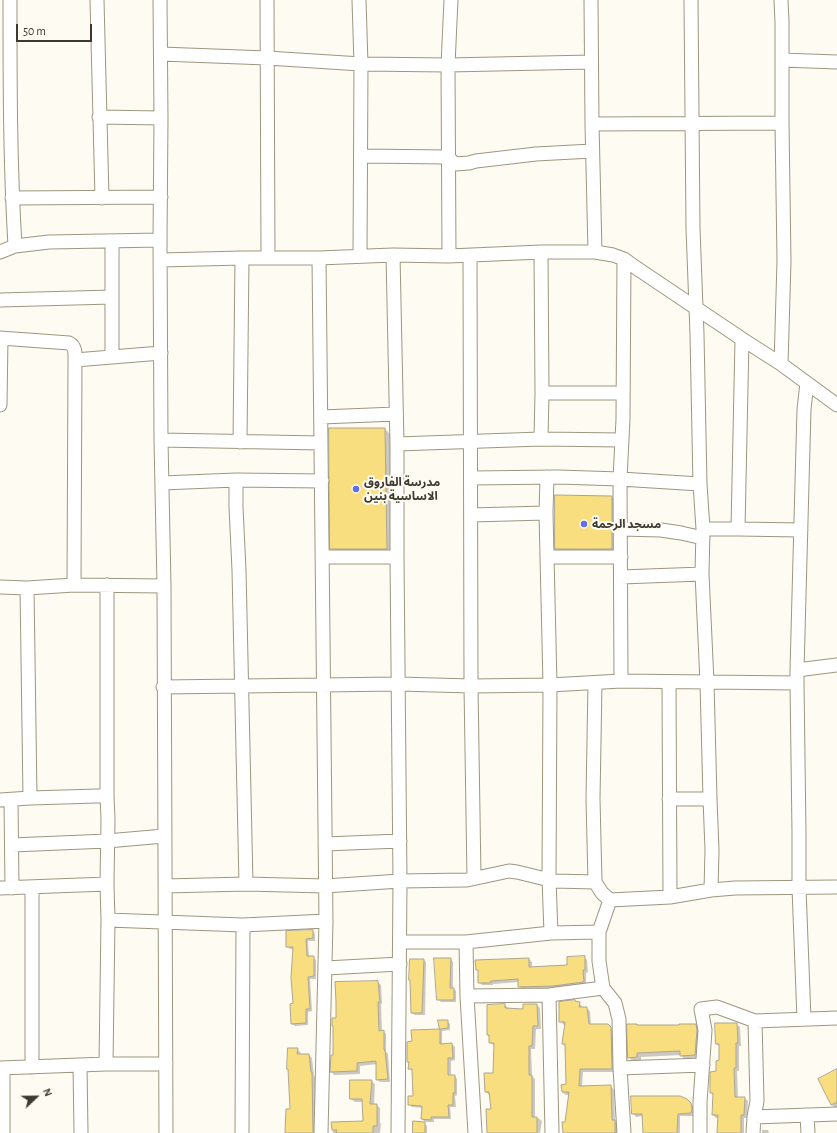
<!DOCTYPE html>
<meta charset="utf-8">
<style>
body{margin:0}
#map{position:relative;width:837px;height:1133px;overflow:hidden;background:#fefbf2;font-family:"Alegreya Sans",sans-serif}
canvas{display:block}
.north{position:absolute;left:16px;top:1077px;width:40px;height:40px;-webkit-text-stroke:3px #fefbf2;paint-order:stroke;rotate:68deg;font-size:11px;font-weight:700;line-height:16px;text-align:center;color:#3c3a30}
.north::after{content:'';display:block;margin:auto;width:14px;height:18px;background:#3c3a30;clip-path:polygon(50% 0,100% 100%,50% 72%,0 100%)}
.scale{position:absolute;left:16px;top:24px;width:76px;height:18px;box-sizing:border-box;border:2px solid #3c3a30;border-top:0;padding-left:5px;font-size:12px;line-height:14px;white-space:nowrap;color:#3c3a30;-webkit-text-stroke:3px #fefbf2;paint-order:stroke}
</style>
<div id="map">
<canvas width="837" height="1133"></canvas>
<div class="north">N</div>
<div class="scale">50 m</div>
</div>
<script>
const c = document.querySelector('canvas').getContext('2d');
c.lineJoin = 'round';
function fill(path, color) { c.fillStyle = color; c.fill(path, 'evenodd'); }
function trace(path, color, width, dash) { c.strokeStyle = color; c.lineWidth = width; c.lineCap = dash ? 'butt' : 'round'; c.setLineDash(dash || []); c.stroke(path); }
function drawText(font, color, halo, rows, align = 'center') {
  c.font = font + ' "Alegreya Sans","Noto Sans Arabic",sans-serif'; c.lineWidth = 4; c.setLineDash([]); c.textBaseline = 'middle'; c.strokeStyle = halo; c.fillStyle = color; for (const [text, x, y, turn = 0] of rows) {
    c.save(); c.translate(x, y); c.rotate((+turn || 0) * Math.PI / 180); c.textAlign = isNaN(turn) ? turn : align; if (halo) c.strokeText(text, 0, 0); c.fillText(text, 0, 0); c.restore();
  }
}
fill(new Path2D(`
 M385 429 391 435 392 555H337L331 549Z
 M612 497 618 503V555H562L556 549Z
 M313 931 315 934V941H308L309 957H313L316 960V979H310L312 1011 308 1012V1025L295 1026 292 1024 294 1004V949H290L287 946Z
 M584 957 587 960 588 972 586 973V985L556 989H522L519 986V982L493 984V985H482L479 982V972L477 970 476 961 529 959 532 962V968L568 966Z
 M451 959 453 962V988L456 991V1002H441L438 999Z
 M424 960 426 962 425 1015H415L412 1013Z
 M378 982 381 985 382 1004H381L382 1032H384L386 1034V1052L388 1054 390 1082H380L377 1080V1064L360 1066V1074L334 1075 331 1072 333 1056 334 1028 333 1026V1019H337Z
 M575 1001 579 1003 582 1006V1008H586L590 1011 591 1025 610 1027 614 1031 615 1072H583L582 1087 611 1086 614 1090 615 1121 618 1124V1133H564L570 1095H566L562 1092 567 1085 566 1047 563 1044 565 1025H564L560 1021V1003Z
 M505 1005 508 1008V1010H524L537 1005 540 1008 541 1029H536L535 1049H531L532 1076 535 1079V1118H538L542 1121 540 1133H487L492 1110 491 1095H489L486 1092 494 1074 495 1046 490 1043V1037L488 1035Z
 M439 1021H447L450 1024V1030L442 1031V1045L452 1044 455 1047V1060L451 1061V1076H455L457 1079V1095L455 1096 456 1107H450L451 1119H434V1122H425L422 1119 423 1108 412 1107 409 1104 414 1097 413 1071 409 1069 410 1064 408 1062V1043L413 1042 440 1030Z
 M736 1024 740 1027 741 1046H739V1071H737L738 1098H744L748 1101 747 1118H744V1133H718L719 1118H716L713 1115 714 1095 711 1093 720 1061V1047L717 1044Z
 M695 1025 700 1029 699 1059 685 1060 681 1055 641 1057V1061L633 1062 629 1057 638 1026Z
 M297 1049 301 1053V1055H309L312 1058 314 1076 315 1077 316 1133H287L291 1110 289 1070Z
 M837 1071V1110L832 1105 819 1080Z
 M371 1081 375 1084 374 1105H377L380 1108V1123L381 1124 380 1133H333L332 1123 364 1122 363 1102H355L351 1099Z
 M686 1100 694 1107V1116H680V1133H644L643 1116 636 1117 633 1113Z
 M424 1123 427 1126V1133H414Z
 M762 1130H768L769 1133H762Z`), '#0003');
const building = new Path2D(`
 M329 428H385L387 549H330Z
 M555 495 612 496V549H555Z
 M313 930V938L306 939 307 956H314V976L308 977 310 1009H306V1023L291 1024 290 1004 293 1003 291 978 293 947H286V931Z
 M585 956V970H583L584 982 553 986 518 987V979L491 981 490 983H478V970H476L475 960 529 958V967L567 965V957Z
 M434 958H451L450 988H454V1000H437Z
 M410 959H424L422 1013H411L410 980H409Z
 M378 981 380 1002H378L379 1031 384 1030V1050H385L388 1079 376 1080V1061L357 1063V1071L330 1072 331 1055H333V1026H332V1018H336V1002L335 982Z
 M575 1000V1001L580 1002 579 1007H587L589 1024H608L611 1027 612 1069H580L579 1086 611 1085 612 1120H615V1133H563L562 1122H565L569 1092H562L561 1085 566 1084 565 1044H562L565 1022H559V1002Z
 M505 1004V1008L523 1009V1004H537L538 1026H533L532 1046H529V1075H532V1117H537V1133H487L486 1109H491L489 1092H485L484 1073H493L494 1043H489V1035H487V1005Z
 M438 1020H448V1028L440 1029V1044L452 1043 453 1058H448V1075H455V1093H453V1105H448L449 1117H431V1120L421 1119 422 1106 408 1105V1096H413L412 1069H408L409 1062H407V1042L412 1041 411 1030 439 1029Z
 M715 1023H737L738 1043H736V1068H734L735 1097H745L744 1115H741V1133H717L718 1115H712L713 1093H710V1072L716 1071V1061L719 1060V1044H716Z
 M627 1024H637V1025H679V1024H696L697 1030 695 1055 680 1056V1051L637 1053V1057L628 1058Z
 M288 1048H298L297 1054H309L311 1072H312L313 1133H285L286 1109H290L288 1069H287Z
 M837 1069V1102L831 1105 818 1079Z
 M350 1080H372L370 1104H377V1126H373V1133H336L337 1130H332L331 1122 363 1121 362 1099H350Z
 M631 1096H680L687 1099 691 1103 692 1109 691 1113 678 1114 677 1133H643L642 1114H632Z
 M413 1121 425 1122V1133H413Z`);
fill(building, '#f9de80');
trace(building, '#ada690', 1);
const minor = new Path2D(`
 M10 0C10 82 10 164 15 246
 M97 0 102 198
 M160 0 161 118 160 240 161 440 164 586 166 1133
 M267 0 268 258
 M359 0 361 64 360 256
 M591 0 592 124 595 252
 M691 0 693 229 697 334 700 484
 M781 0 782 22V123L784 261 781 364
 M161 54 267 58 361 64 448 65 591 62
 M782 60 837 62
 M99 117 161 118
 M592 124 782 123
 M361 156 448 157 455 164 469 163 476 161 536 154 592 151
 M12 198 161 197
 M0 252 15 246 49 242 160 240
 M541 252 542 393 541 439
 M393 255 397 444V557L400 881 398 1133
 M449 256 448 65 451 0
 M470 256 471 686 474 878
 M319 258 326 921 321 1133
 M161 260 242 258H319L393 255 449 256 541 252H595L613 255 624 259 635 267 742 339 781 364 837 405
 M0 300 112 297
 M0 338 69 343C76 347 75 353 75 360
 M112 357V241
 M542 393H623
 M0 405 1 338
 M321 417 396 414
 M161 440 321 443
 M240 442 242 258
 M397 444 541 439 622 440
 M547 477 546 513 550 685 549 879 551 933
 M471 478 558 477 620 479 700 484 703 529
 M236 480V507L239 570 246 884
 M162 483 236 480 322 481
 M471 515 546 513
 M621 529 661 530 681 533 703 538
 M738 529 801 530
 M322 557H397
 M547 557H621
 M621 577 702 574
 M74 585 75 360 161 353
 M0 587 27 588 74 585 164 586
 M27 588 30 798 97 796H107V585
 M797 670 804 409 807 383
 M621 681 620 479 623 419 624 259
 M669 682 670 897
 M797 683 799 833V888L804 1019
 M163 687 399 684 471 686 550 685 621 681 797 683V670L837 665
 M669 799H710
 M0 800 30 798
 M11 800 12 888
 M325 844 400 841
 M12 845 107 841 164 836
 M595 882 602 893 610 900
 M165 886 246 884 325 886 400 881 467 880 509 871 517 872 554 881 595 882 593 799 595 683
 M32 887V1067
 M0 888 107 884
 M711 890 712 850 710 799 707 682 702 574 703 529H738L742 339
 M108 920 243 925 326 921
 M400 942H466L551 933 599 932
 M466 942 467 996 475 1133
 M326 968 400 964
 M603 988 615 1003 619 1019 620 1068 624 1133
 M549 995 552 1133
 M467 996 549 995 603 988 599 961V932L610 900 670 897 711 890 735 888 837 887
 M106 1064 108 920 107 884 108 819 107 796
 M80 1065 81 1133
 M0 1068 106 1064H166
 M620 1068 703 1065
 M807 1115 808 1133
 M754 1117 837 1114
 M3 1133V1068
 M242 1133 243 925
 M700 1133V1102L705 1030 701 1009 717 1007 755 1021 837 1018
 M753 1133 754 1117 757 1101 755 1021`);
trace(minor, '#9d9680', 15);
trace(minor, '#fff', 13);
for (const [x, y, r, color] of [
 [356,489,4,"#5e6fe7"],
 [584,524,4,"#5e6fe7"]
]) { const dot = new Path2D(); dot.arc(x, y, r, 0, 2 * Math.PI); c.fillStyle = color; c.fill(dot); trace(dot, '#fefbf2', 1.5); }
drawText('bold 12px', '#3c3a30', '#fefbf2', [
 ["مدرسة الفاروق",364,482],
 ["الاساسية بنين",364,496],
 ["مسجد الرحمة",592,524]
], 'left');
</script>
